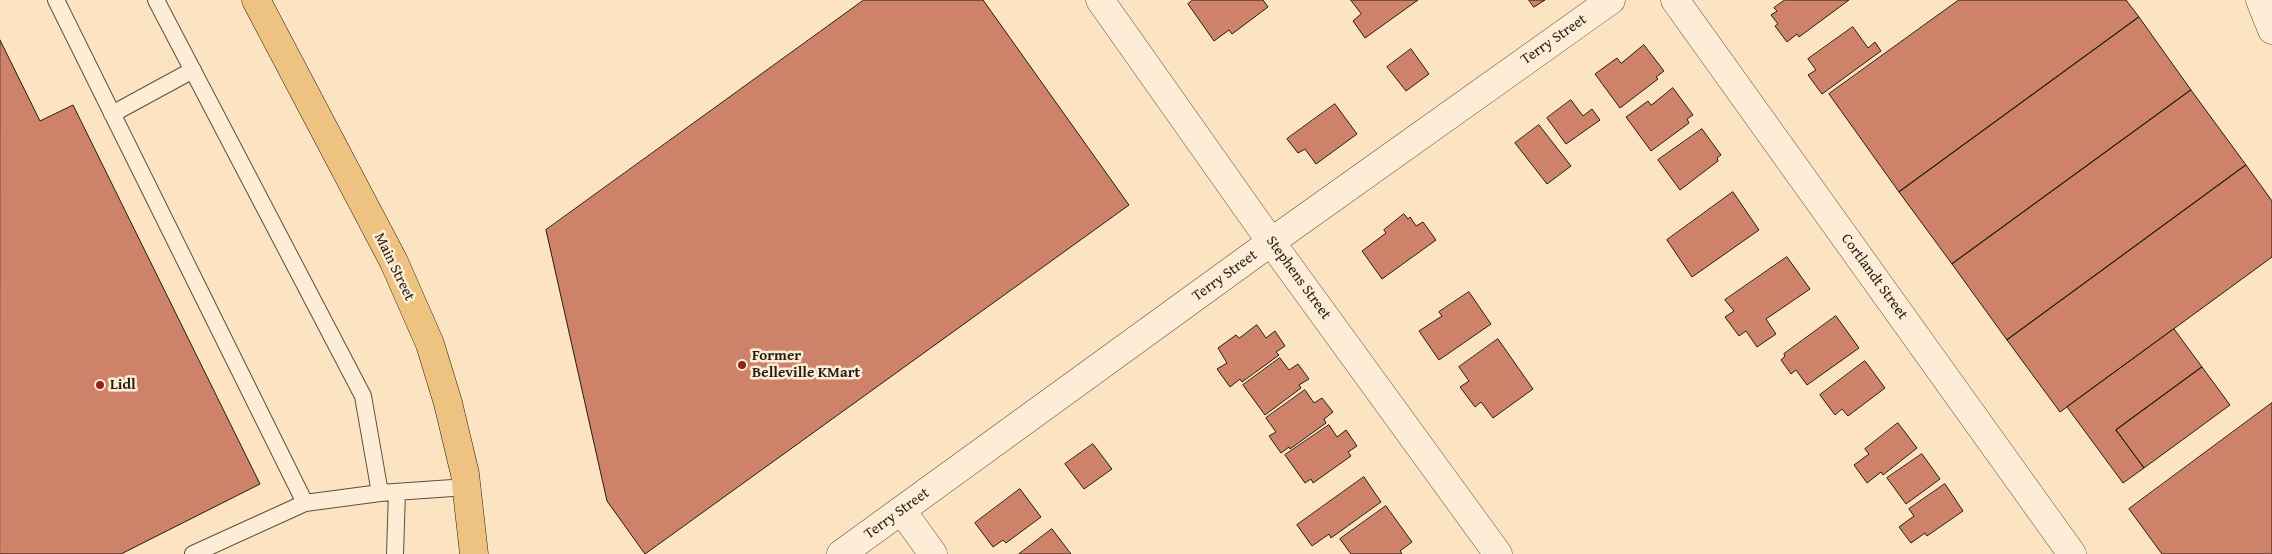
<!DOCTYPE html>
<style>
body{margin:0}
canvas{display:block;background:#fce4c2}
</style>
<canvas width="2272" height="554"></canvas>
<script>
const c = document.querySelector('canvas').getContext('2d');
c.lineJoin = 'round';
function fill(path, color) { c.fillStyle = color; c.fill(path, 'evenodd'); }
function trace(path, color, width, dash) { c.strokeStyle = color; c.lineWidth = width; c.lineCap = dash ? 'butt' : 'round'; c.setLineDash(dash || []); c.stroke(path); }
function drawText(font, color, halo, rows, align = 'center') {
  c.font = font + ' "Gentium Book Plus",serif'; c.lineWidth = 5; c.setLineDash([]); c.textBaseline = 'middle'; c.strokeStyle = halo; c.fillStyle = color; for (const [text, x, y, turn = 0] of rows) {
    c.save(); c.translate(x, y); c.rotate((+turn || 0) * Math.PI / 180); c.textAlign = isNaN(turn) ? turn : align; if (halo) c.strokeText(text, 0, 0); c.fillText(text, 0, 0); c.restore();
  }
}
const building = new Path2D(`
 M864 0H983L1129 205 645 554 607 501 546 230Z
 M1193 0H1263L1268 7 1232 34 1229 30 1214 41 1188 4Z
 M1351 0H1418L1365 38 1353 21 1361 14Z
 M1529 0H1545L1534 7Z
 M1785 0H1849L1799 37 1797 34 1787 42 1775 26 1778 24 1771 15 1777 11 1774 8Z
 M1959 0H2126L2139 17 1899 192 1829 94Z
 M2139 17 2191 90 1952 264 1899 192Z
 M1853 27 1868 48 1875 42 1881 51 1822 94 1808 75 1816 70 1808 59Z
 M0 40 40 121 73 105 260 484 121 554H0Z
 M1644 45 1664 71 1656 77 1658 79 1620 108 1595 74 1617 58 1621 63Z
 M1411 49 1429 74 1406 91 1387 67Z
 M1673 88 1693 115 1687 119 1689 123 1651 151 1626 117 1648 101 1651 105Z
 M2191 90 2246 165 2007 340 1952 264Z
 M1571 100 1583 116 1592 109 1600 120 1566 144 1547 118Z
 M1335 104 1357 134 1316 164 1305 149 1298 153 1287 139Z
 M1539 125 1571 166 1547 184 1515 143Z
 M1702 129 1721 155 1717 158 1718 161 1680 190 1658 160Z
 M2246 165 2272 201V257L2060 412 2007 340Z
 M1733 192 1759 230 1692 277 1667 240Z
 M1404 214 1408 219 1410 217 1416 226 1423 222 1436 240 1382 279 1362 251 1386 233 1384 230Z
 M1787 257 1810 289 1766 319 1776 334 1757 347 1746 331 1739 336 1725 317 1734 311 1725 300Z
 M1469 292 1491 324 1439 360 1419 331 1442 316 1439 312Z
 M1836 316 1859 348 1807 385 1796 370 1791 374 1781 360 1785 356 1784 354Z
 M1257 325 1266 338 1275 331 1285 346 1276 352 1279 355 1242 382 1240 379 1230 387 1217 369 1227 363 1218 348 1236 335 1239 338Z
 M2174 329 2202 367 2116 430 2144 468 2123 483 2067 407Z
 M1498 339 1533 389 1493 418 1481 402 1475 407 1460 387 1469 381 1459 367Z
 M1280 358 1289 370 1298 364 1309 379 1299 385 1301 388 1265 415 1243 385Z
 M1865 361 1885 388 1848 416 1842 409 1835 415 1820 395Z
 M2202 367 2230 405 2144 468 2116 430Z
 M1305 390 1314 403 1322 398 1333 412 1324 419 1326 423 1290 449 1289 447 1281 453 1269 436 1276 432 1266 418Z
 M2272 403V554H2162L2129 509Z
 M1898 423 1917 448 1883 475 1881 472 1867 483 1854 465 1869 454 1865 449Z
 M1329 425 1337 437 1346 430 1357 446 1348 452 1351 456 1313 483 1311 479 1305 483 1285 455Z
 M1093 444 1112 469 1084 489 1065 464Z
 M1922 454 1940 479 1906 504 1887 478Z
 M1364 477 1381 502 1331 538 1329 534 1312 546 1297 525Z
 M1945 484 1963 511 1927 536 1925 533 1911 543 1899 527 1914 516 1909 509Z
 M1020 489 1041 517 1006 543 1003 540 993 547 975 523Z
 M1386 506 1412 542 1400 551 1402 554H1351L1340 539Z
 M1052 529 1071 554H1019Z`);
fill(building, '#cd8269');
trace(building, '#261d13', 1);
const lane = new Path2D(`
 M56 0 305 503 380 493 467 487
 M156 0 363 396 380 493
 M112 114 193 70
 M193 554 305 503
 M395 554 397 492`);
const street = new Path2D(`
 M1100 0 1271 242 1498 554
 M1675 0 2072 554
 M2260 0 2272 30
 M902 511 933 554
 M841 554 1271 242 1611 0`);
const primary = new Path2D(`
 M256 0 394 262 430 344 448 403 465 474 474 554`);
trace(lane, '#5c4f3f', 18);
trace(street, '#5c4f3f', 29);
trace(primary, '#261d13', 29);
trace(lane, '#fdedd7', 16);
trace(street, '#fdedd7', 28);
trace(primary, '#eec281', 28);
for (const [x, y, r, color] of [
 [742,365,5,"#8f2418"],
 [100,385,5,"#8f2418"]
]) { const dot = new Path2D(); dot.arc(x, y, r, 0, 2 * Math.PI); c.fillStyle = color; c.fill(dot); trace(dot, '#fdedd7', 2); }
drawText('15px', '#261d13', '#fdedd7', [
 ["Terry Street",1554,40,-35],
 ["Main Street",394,267,64],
 ["Terry Street",1225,276,-36],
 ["Cortlandt Street",1874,277,54],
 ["Stephens Street",1298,278,54],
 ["Terry Street",897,514,-36]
]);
drawText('bold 15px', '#261d13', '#fdedd7', [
 ["Former",752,356],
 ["Belleville KMart",752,373],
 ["Lidl",110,385]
], 'left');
</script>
